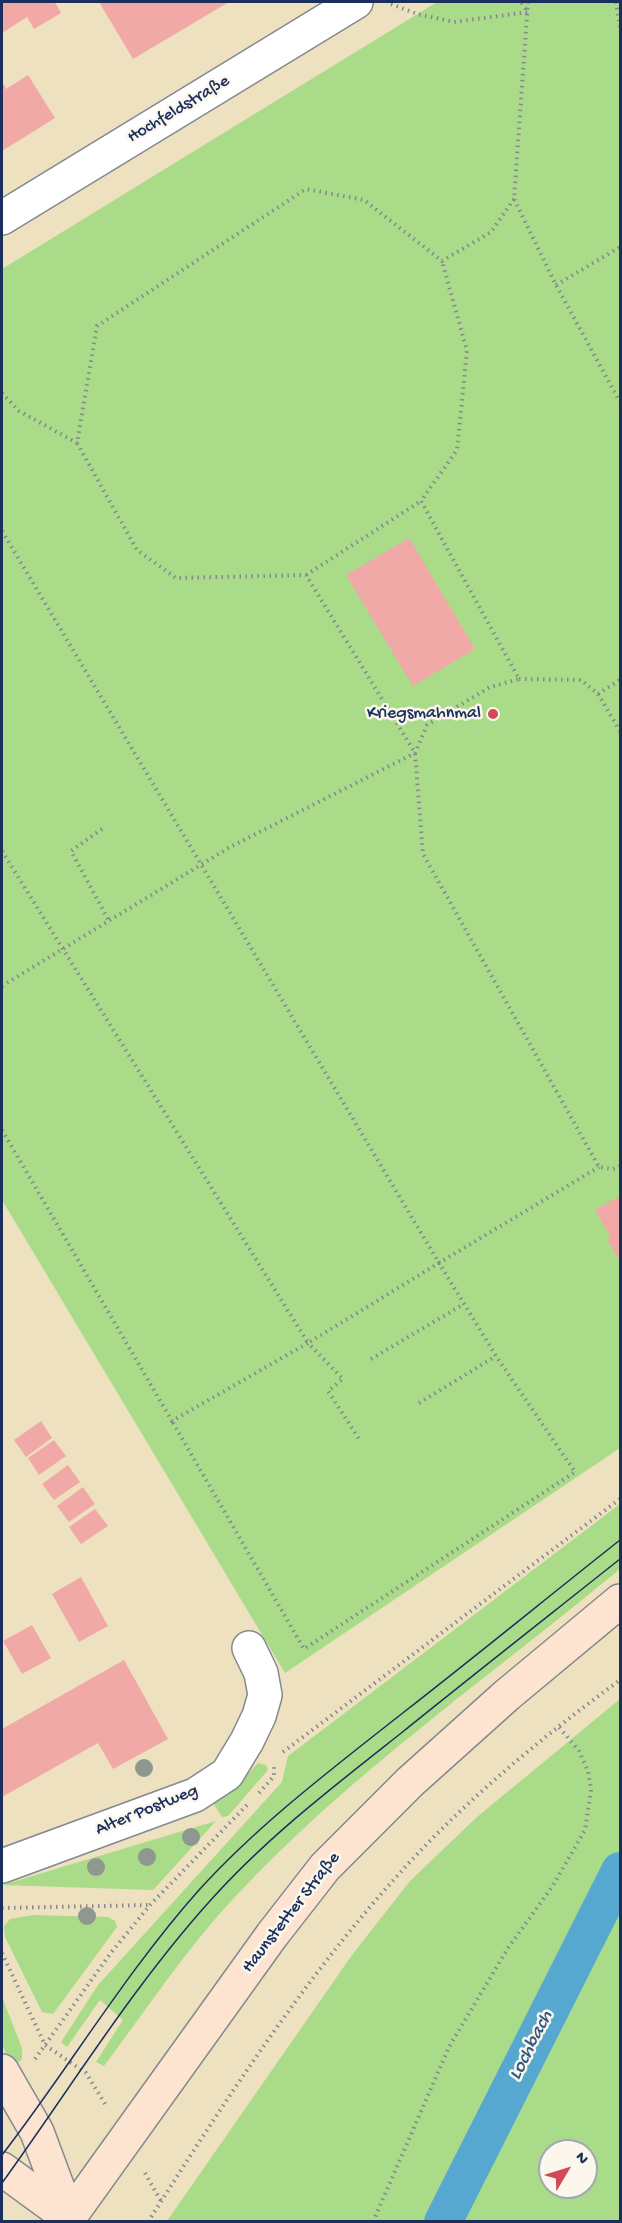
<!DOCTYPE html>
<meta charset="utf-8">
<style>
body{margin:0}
#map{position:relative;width:622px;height:2223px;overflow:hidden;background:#eee1c0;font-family:"Gochi Hand",sans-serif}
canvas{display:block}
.frame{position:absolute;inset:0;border:3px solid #1b2f5e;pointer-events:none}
.north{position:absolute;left:538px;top:2139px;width:60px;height:60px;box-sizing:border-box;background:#fbf7ec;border:2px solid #a1a7b3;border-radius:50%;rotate:52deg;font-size:16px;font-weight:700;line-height:24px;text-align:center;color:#1b2f5e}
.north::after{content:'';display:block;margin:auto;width:21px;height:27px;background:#d1495b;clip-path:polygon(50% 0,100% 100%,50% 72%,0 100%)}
</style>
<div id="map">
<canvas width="622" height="2223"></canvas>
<div class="frame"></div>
<div class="north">N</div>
</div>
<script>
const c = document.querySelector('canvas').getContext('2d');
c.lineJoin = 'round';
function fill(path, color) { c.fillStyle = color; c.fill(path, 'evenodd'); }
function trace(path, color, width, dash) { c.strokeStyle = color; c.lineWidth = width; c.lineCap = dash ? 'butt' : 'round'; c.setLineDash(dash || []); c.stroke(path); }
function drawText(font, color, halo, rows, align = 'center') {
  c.font = font + ' "Gochi Hand",sans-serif'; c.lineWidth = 5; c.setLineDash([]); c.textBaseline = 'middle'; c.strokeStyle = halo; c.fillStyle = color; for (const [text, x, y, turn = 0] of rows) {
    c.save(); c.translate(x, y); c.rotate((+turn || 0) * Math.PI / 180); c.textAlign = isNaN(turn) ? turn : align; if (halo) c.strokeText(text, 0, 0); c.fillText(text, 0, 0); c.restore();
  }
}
fill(new Path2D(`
 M437 2H620V1448L285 1673 2 1200V269Z
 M620 1504V1569C490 1677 350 1773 234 1898 186 1949 146 2010 104 2066L96 2062 123 2020 100 2000 67 2047 61 2042 98 1985 282 1782 288 1756Z
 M620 1699V2221H167L352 1955 410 1881 477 1817ZM550 2151H586V2187H550Z
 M258 1763 266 1765 268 1770 228 1816 222 1817 213 1803 232 1790Z
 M216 1821 153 1890 2 1885Z
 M33 1915 108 1917 115 1921 117 1927 53 2014 42 2012 5 1937 4 1926 10 1919Z
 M2 1997 22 2048V2059L12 2069 2 2044Z`), '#aadb89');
trace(new Path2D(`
 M443 2222 620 1871`), '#57a8d1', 38);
fill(new Path2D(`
 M2 2H55L61 13 34 29 27 17 2 33Z
 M99 2H229L133 59Z
 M28 75 55 118 2 151V81L6 89Z
 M409 538 475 649 413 686 346 575Z
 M620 1196V1262L607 1239 611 1237 595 1210Z
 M41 1421 52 1438 26 1457 14 1440Z
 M54 1440 66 1456 39 1475 28 1458Z
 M68 1465 80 1482 54 1500 42 1484Z
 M83 1487 95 1504 69 1522 57 1506Z
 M95 1509 108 1526 81 1544 69 1527Z
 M81 1577 108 1626 79 1642 52 1594Z
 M32 1625 51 1658 22 1674 3 1641Z
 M124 1660 168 1739 113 1769 98 1743 2 1797V1729Z`), '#f1a9a7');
const street = new Path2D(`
 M2 218 356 2
 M2 1866 195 1795 227 1774 247 1741 259 1716 265 1695 261 1673 249 1648`);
const secondary = new Path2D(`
 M2 2071 37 2132 69 2218
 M2 2169 69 2218
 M66 2222 272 1935 325 1867 410 1782 507 1695 620 1601`);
trace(street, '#84888f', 36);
trace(secondary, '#84888f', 36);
trace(new Path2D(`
 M528 2 514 199 556 285 620 402
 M616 2 620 27
 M391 4 417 14 454 22 528 12 521 2
 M514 199 491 232 442 261 364 200 306 189 97 326 77 443 137 550 176 578 306 575 415 753 423 854 599 1167 613 1169 620 1166
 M556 285 620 247
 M2 393 19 411 77 443
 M2 531 439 1263 599 1167
 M306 575 421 501
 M519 679 581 680 598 694 620 731
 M598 694 620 680
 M102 829 71 851 109 921
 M2 851 308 1343 439 1263 496 1356 575 1472 304 1649 172 1421
 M2 986 230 847 415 753 427 725 490 687 519 679 421 501 457 450 467 351 442 261
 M2 1130 172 1421 308 1343 343 1379 328 1391 359 1439
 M371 1359 464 1304
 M419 1403 496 1356
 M283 1752 620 1499
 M259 1793 274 1776V1767
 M2 1908 149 1905
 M2 1953 45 2045 86 2073 107 2107
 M35 2059 110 1954 150 1905 247 1805
 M145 2173 161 2201
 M148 2222C224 2102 303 1980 398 1875 463 1802 541 1738 620 1680
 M373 2222 449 2047 508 1948 552 1887 585 1830 591 1790 588 1771 579 1751 559 1727`), '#84888f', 4, [1.5, 4.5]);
trace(street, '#fff', 33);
trace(secondary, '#fde4d1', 33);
trace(new Path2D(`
 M2 2155C69 2068 126 1972 199 1890 260 1823 333 1768 404 1712 477 1655 548 1597 620 1540
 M2 2183C70 2089 131 1989 209 1902 266 1838 334 1786 400 1734 473 1675 547 1617 620 1559`), '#1b2f5e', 1.5);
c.fillStyle = '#8e9790';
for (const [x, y] of [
 [144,1768],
 [191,1837],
 [147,1857],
 [96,1867],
 [87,1916]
]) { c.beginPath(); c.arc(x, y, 9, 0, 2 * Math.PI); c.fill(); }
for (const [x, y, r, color] of [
 [493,714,6,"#d1495b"]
]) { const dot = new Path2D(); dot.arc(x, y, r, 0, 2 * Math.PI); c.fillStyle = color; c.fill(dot); trace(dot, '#fbf7ec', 2); }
drawText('18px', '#1b2f5e', '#fbf7ec', [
 ["Hochfeldstraße",179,110,-31],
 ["Alter Postweg",147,1811,-22],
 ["Haunstetter Straße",292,1913,-52]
]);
drawText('18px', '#1b2f5e', '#fbf7ec', [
 ["Kriegsmahnmal",481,714]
], 'right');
drawText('italic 20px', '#305986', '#fbf7ec', [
 ["Lochbach",532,2046,-63]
]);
</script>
